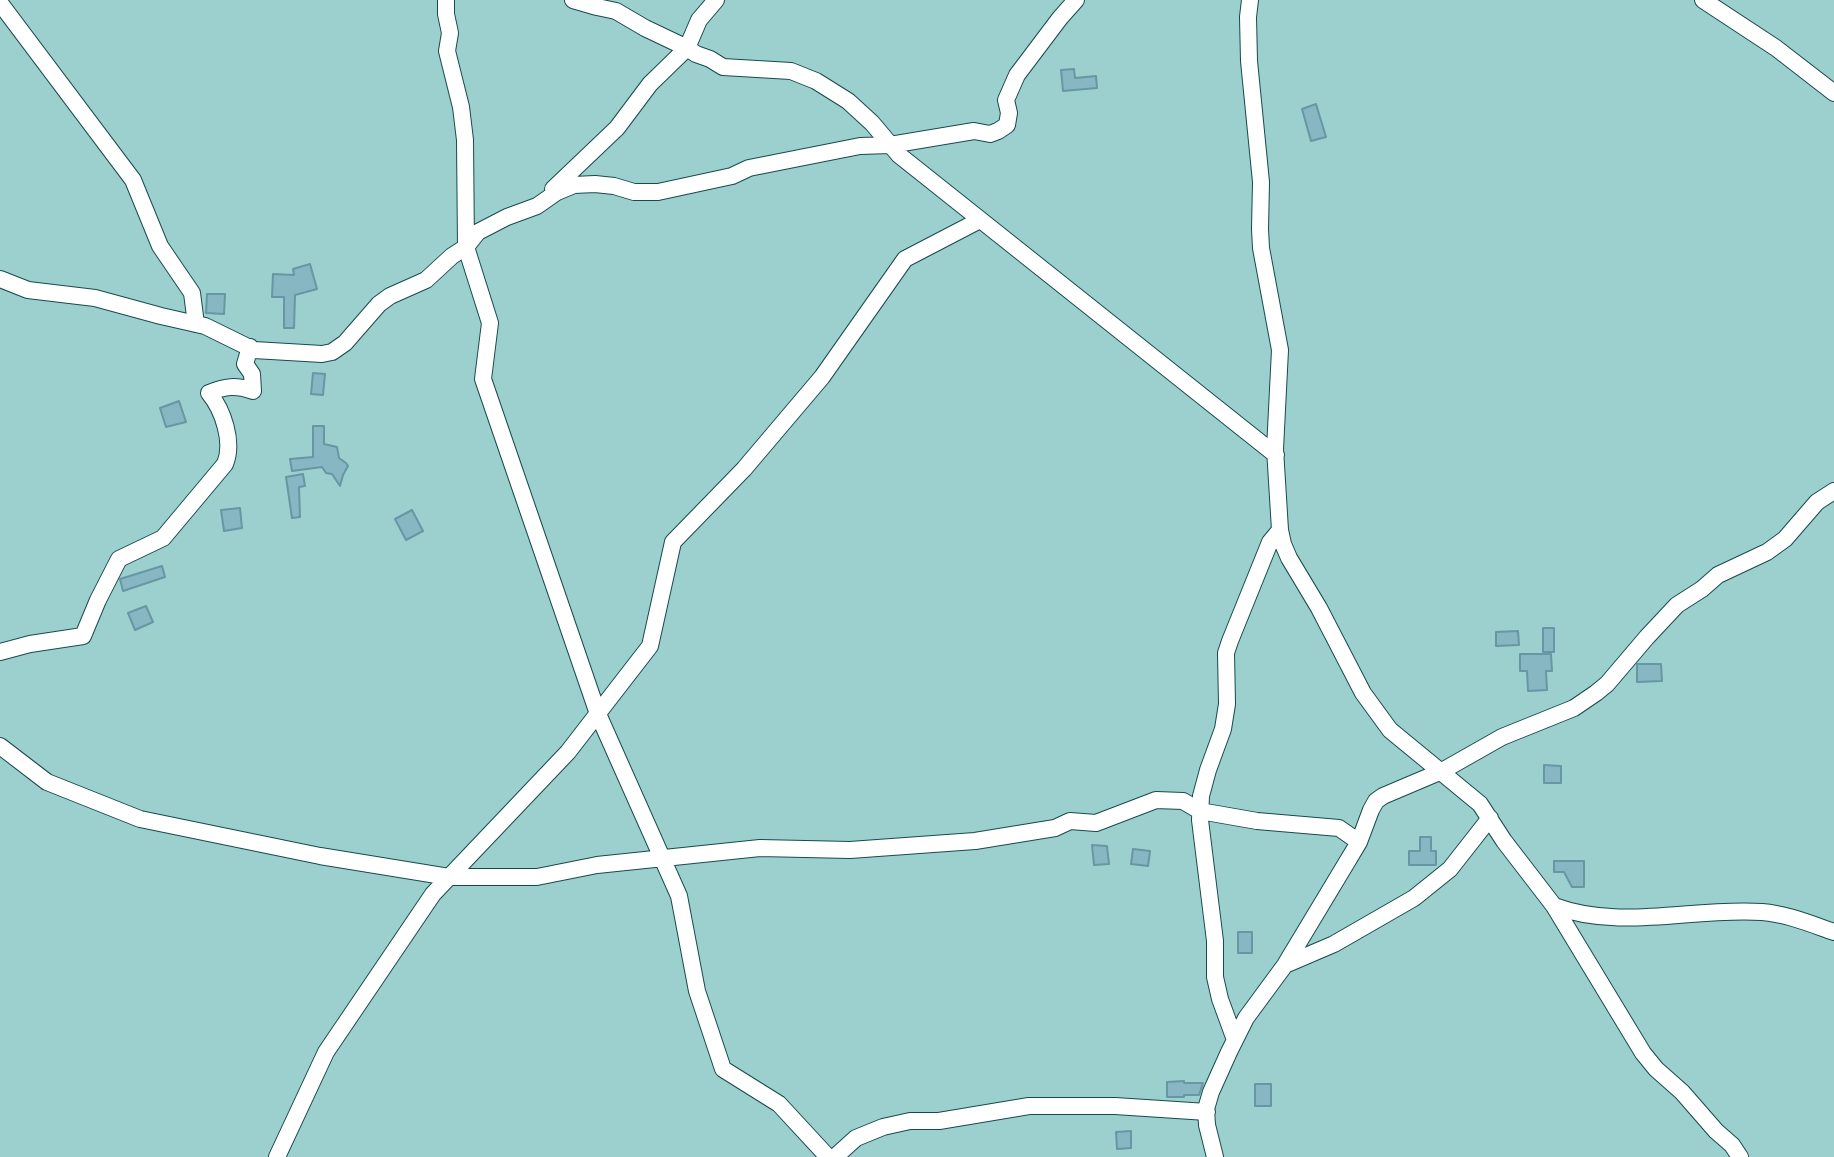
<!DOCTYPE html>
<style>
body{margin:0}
canvas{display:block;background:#9cd0cf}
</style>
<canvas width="1834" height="1157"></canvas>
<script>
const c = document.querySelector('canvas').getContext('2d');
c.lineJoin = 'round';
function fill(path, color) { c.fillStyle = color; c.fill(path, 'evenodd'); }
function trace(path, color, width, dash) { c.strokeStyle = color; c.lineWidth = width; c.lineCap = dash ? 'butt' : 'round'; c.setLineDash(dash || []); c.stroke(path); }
const building = new Path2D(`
 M1074 69 1075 78 1096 76 1097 88 1063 91 1061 70Z
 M1316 104 1326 137 1311 141 1302 109Z
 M310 264 317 289 295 295 294 328H284V297H272L273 274 294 275 293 269Z
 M207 294H225L224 314 206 313Z
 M313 373 325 374 323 395 311 394Z
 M179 401 186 422 166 427 160 408Z
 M313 426H324V444L337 447 339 458 346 463 348 466 343 475 340 486 332 474 326 473 322 467 292 471 290 459 313 457Z
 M303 474 305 486 299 487 300 517 292 518 286 477Z
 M240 508 242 528 224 531 221 510Z
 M412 510 423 531 406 540 395 519Z
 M162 566 165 577 123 591 120 579Z
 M146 606 153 622 135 630 128 613Z
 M1543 628H1554V652H1543Z
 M1518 631 1519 645 1496 646V632Z
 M1520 654H1551L1552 671H1546L1547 690 1528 691 1527 671H1520Z
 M1637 664H1661L1662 681 1637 682Z
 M1544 765 1561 766V783H1544Z
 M1420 837H1431V851H1436V865H1409V851H1420Z
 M1092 845 1107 846 1109 864 1094 865Z
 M1133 849 1150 851 1148 866 1131 864Z
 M1554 861H1584V887H1572L1564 872H1554Z
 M1238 932H1252V953H1238Z
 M1184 1081V1083H1203L1199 1095H1184V1097H1167V1082Z
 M1255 1084H1271V1106H1255Z
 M1131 1131V1148L1117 1149 1116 1132Z`);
fill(building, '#86b7c3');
trace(building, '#6797a2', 2);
const street = new Path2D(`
 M446 0V14L450 33 447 51 461 107 465 140 466 247 490 323 483 379 598 714 679 896 697 991 723 1069 779 1104 828 1157
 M573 0 597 7 616 11 645 28 687 48 696 54 710 59 723 67 791 71 816 81 848 101 872 123 899 155 1276 455
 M1250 0 1248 17 1249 61 1261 182 1260 229 1261 248 1280 350 1275 449 1280 530 1283 544 1289 558 1319 608 1363 693 1390 730 1480 804 1504 841 1554 906 1643 1053 1656 1069 1682 1092 1716 1131 1732 1145 1740 1157
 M1703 0 1776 48 1834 93
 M0 3 133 180 160 246 192 293 196 324
 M553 189 617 128 650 84 687 48 699 20 716 0
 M0 279 28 290 95 298 161 316 205 326 254 350 322 354 332 352 345 343 379 304 390 296 426 280 452 256 466 247 478 232 507 217 537 206 557 192 574 185 595 184 614 186 634 192H658L732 176 749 168 860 146 890 145 974 131 990 134 998 131 1007 125 1009 113 1006 100 1017 75 1060 18 1076 0
 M0 652 30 644 83 636 98 600 119 559 163 538 225 464C234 442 223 410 209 393 225 386 236 385 253 391L252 374 245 364 250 347
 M0 746 47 782 140 819 320 856 449 877H537L597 865 760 848 850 850 975 841 1055 828 1070 821 1096 823 1156 800 1183 801 1200 811 1257 821 1339 828 1359 842
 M1554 906C1621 931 1693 907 1762 912 1787 914 1811 924 1834 932
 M1285 965 1334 944 1414 898 1450 869 1490 818
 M1235 1040 1220 999 1215 977V941L1200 820 1201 796 1208 770 1223 729 1227 704 1226 653 1230 641 1270 542 1280 530
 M277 1157 326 1052 433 894 568 752 650 646 673 542 744 469 822 377 905 259 980 220
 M835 1157 856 1138 883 1127 910 1121H939L1029 1106H1115L1207 1112
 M1215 1157 1207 1125 1206 1109 1211 1092 1229 1052 1246 1018 1285 965 1347 862 1359 842 1371 810 1376 801 1383 796 1442 771 1502 737 1574 708 1596 693 1607 684 1647 637 1677 605 1702 589 1718 575 1767 552 1785 539 1817 502 1834 491`);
trace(street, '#174b4b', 18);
trace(street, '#fff', 16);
</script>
